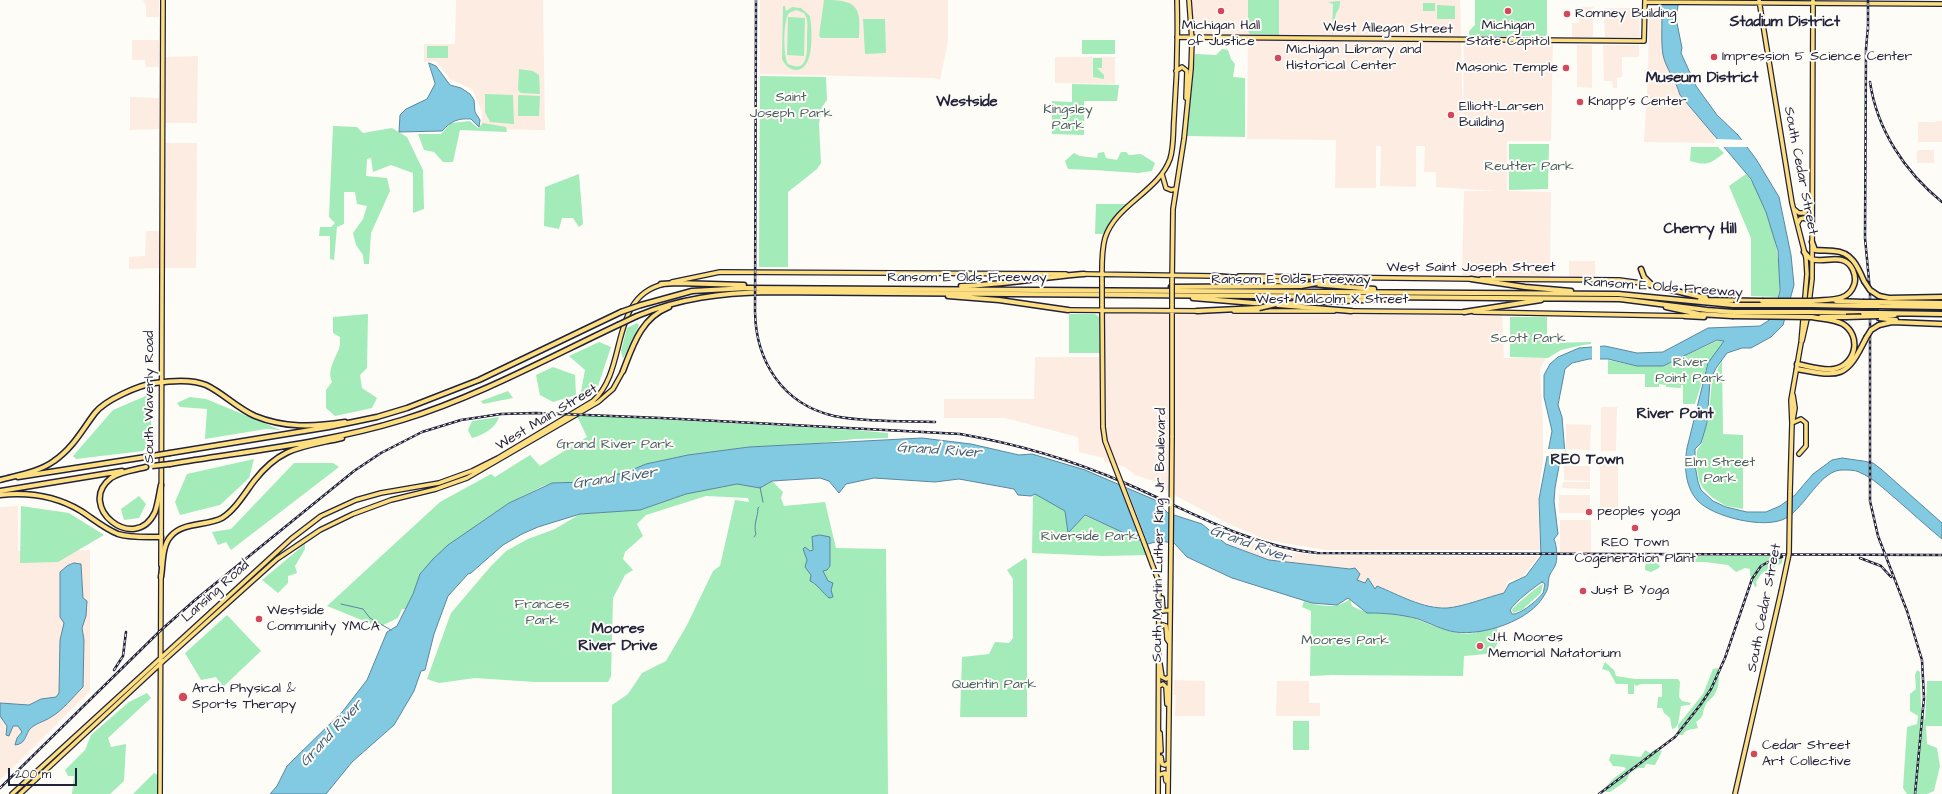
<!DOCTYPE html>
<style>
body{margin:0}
#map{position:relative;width:1942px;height:794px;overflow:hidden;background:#fdfcf7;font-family:"Architects Daughter",sans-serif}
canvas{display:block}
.scale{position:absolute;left:8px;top:768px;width:69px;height:18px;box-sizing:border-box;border:2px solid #22223b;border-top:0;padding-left:5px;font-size:12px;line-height:14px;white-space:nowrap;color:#22223b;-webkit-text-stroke:3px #fdfcf7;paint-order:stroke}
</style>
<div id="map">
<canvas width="1942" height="794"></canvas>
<div class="scale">200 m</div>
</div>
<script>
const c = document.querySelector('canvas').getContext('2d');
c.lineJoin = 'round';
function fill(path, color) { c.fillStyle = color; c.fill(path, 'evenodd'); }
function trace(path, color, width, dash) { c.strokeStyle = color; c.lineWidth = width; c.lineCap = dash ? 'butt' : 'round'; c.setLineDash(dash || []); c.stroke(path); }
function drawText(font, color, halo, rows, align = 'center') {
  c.font = font + ' "Architects Daughter",sans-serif'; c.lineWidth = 4; c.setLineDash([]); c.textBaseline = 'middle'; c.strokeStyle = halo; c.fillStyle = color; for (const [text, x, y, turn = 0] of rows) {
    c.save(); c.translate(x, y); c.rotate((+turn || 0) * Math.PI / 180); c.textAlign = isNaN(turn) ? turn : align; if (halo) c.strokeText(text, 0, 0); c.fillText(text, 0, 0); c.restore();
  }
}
fill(new Path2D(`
 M143 0H159V17H146V6Z
 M456 0H543L545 130 481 129 482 111 472 89 450 79 436 61 424 62V44H455Z
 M760 0H948V41L940 80 933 78 760 74Z
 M1188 0H1460L1463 125 1464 40 1553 41 1551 141H1507V191L1551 192 1550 280 1462 279 1464 191H1496L1436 187V172H1424L1425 146H1416V187L1380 186 1381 146H1376V188H1335L1336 140 1247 139 1248 38 1191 37Z
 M1579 7H1593V37H1572V23H1579Z
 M1604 8H1639L1640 37H1605Z
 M1649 8H1662L1663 55 1670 73 1677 82 1680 95 1713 133 1715 143 1644 142 1648 76Z
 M132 40H159V67H146L145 60H132Z
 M1577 45H1592V88L1577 87Z
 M1603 45H1639V57H1622V77L1617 78V88H1613L1612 81H1604Z
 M198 56 197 123H165V57Z
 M1055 57H1115V84L1055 83Z
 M130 97 159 98V129L130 130Z
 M1936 121H1942V142H1918V122H1935V124Z
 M165 143H197L196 268H165Z
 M1917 150H1934V163H1917Z
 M146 231H159V268L129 269V257L145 256Z
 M1569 261H1595V279L1569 280Z
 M1105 313 1502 315 1504 358H1546L1540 369 1543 425V460L1538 498 1540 550H1325L1267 540 1231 525 1163 489 1165 485 1135 475 1125 467 1104 462V458L1079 452 1078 437 1005 418H944V399H1034L1035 357H1105Z
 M1601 407H1617L1616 451H1601Z
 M1566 424 1591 425 1590 450 1566 449Z
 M1600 456H1618V515L1600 514Z
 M1564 466H1590V481L1564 480Z
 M1563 482H1590V489L1562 488Z
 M1559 495H1590V513H1559Z
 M18 506V551L90 550V691L0 780V507Z
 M1560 520H1591V552H1560Z
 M1233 537 1278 551 1317 555 1539 556 1522 577 1508 581 1504 593 1448 608 1436 607 1413 601 1377 586 1375 589 1368 578 1365 584 1357 580 1355 568 1350 569 1269 560 1230 544Z
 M1174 680 1205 681V716H1175L1176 695H1174Z
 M1277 681H1309V703H1320V716H1276Z`), '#fdece2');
fill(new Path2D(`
 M824 0C858 0 861 7 859 38H821L819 36Z
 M1248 0H1279V35L1250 34 1248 31Z
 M1475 0H1547V36H1469V31L1475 25Z
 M1340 1C1340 8 1339 8 1336 14 1335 17 1333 30 1333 34H1332L1333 4 1328 2Z
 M1423 3H1435V11H1423Z
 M1437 5 1455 6V19H1437Z
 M783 6H785L786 11 792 7 801 8 810 16C812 30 815 68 797 70 789 70 785 65 782 59ZM796 10 804 13C809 20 807 29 807 38 807 51 809 74 788 64 783 56 783 20 789 13Z
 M788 17 805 18 804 56 787 55Z
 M863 19H885L886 53 865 54Z
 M1082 40H1115V54H1082Z
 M427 46H448V58H427Z
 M1222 49 1228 50 1231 59 1235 64 1233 77 1245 78V137L1187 136 1195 54 1216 55Z
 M1093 58H1102V68H1097L1104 75V79L1093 77Z
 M519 69 533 71 539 75 540 94 521 93 518 90Z
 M760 76 826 77 827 100 822 107 819 124 821 163 817 169 788 192V267H759Z
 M1072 84 1119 85 1117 101H1084V135L1052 134V101L1072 102Z
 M485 94 513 95 514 124 490 122 485 112Z
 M519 95 540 96 539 116H518V96Z
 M470 121 478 128 483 123 506 127 507 132 460 130 453 162H443L434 152 424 150 418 134H441L451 123Z
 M333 126 357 127 363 133 392 128 407 137 423 170 424 209 413 213V173L391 165 373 172 371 158 367 159 366 176 387 178 390 191 371 233 369 264H364L363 255 356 245 353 233 363 219 367 206 357 204 355 192H344V224L337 227 334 260 330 259V236H319L320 227H331L335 223 329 217Z
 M1509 144H1549L1548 189 1509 190Z
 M1691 147H1718L1724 153C1710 164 1707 166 1690 161Z
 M1104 152 1106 158 1117 160 1121 152H1126L1129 155 1141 154 1155 163 1152 171 1138 173 1094 170 1068 169 1065 161 1074 153 1080 156 1097 158 1098 153Z
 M579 174 583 224 579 227 573 218H562L559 229 544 226 545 187Z
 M1746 174C1768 198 1785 265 1778 297L1751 296V238L1729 186Z
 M1096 204H1127L1116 214 1103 234H1095Z
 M368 314 367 368 360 375 362 388 377 398 372 408 335 416 326 408V390L332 382C327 371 334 360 339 349 340 346 340 341 340 337L333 333V317Z
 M1069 314H1095L1099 317 1100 353H1069Z
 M1510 317H1547V343L1591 342V344L1583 345 1561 350 1548 358 1510 357Z
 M637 323 639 325 623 359 621 351 627 328Z
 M1717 341H1724L1708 363 1695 404H1683V385H1681V388L1666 387V385L1659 384V387H1645V374H1608V360L1637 366H1663Z
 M599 342 611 347 598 386 582 400 580 397 585 370 569 356Z
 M1722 360 1723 434 1743 435V509L1726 506 1713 498 1703 488 1699 481 1697 468V450L1702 443 1703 435 1708 422 1712 381Z
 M553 367 575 375 576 395 553 402 540 395 536 375Z
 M508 391 513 398 483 404 481 401Z
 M148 395 153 439 143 451 76 459 73 456 113 410Z
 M190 397 206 399 281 430 266 429 205 439 207 409 180 407 177 403Z
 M583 415 855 430 888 433V438L855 439 812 444 749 447 688 455 646 464 627 472 585 482 552 483 543 486 509 503 448 545 413 594 406 609H402L398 618 379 627 327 606 440 502 491 474 495 477 530 455 540 466 587 437 577 416Z
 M499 417C496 428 483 435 472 438L468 430 472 421Z
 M254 459 249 478 220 505 180 515 175 502 187 474Z
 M294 463H333L339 467 231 550 226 542 218 545 212 532 231 529Z
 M772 481 783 492 781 498 784 506 825 502 836 548 886 549 888 794H612V705L628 694 642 673 666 661 687 625 713 571 720 566 735 500 749 502 748 498 706 496 646 515 637 524 643 536 625 552 623 559 633 570 625 575 613 598 611 676 608 682H535L475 678 439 683 427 679 451 613 491 566 506 551 528 539 555 529 580 514 640 510 686 494 737 484 760 488Z
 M1035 494 1066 511 1068 531 1085 516 1145 542 1150 555 1102 556 1032 553 1033 496Z
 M139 496 146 504 139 518 124 520 121 509Z
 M21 506 69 513 104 535 58 562 20 563Z
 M305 544V549L295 566 297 573 288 576V583L278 593 262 580Z
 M1676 556H1775L1782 559V563L1761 574 1756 582 1757 586 1755 587 1750 575V569L1745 568 1736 572 1728 565 1705 562H1678L1674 559Z
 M1025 558 1027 560V717H960L962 657 989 654 995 642 1009 643 1013 638V579L1007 570Z
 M1647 562H1655L1660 566 1659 568 1651 572 1645 570V566Z
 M1543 584 1541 593 1522 610 1513 613 1512 610C1513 607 1539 585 1543 584Z
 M1350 599 1352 606C1372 617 1378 611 1399 615 1422 618 1452 638 1474 633 1476 633 1478 631 1480 631 1487 629 1489 631 1497 627L1498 643 1494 649 1497 653 1464 656 1463 676 1332 675 1310 676 1311 611 1302 607 1304 601C1319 606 1336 610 1350 599Z
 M227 615 261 651 223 687 216 677 201 680 185 653Z
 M1605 662 1614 670 1616 676 1635 679H1678L1680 682 1679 697 1682 701 1691 703 1689 705 1681 706 1678 724 1675 728 1672 729 1670 718 1664 713 1662 708H1657L1658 697H1662V684H1641L1636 686 1634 684V694H1628V684H1616L1609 671 1602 669Z
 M1718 668C1719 677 1720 687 1714 695 1712 699 1708 700 1706 704 1701 714 1706 715 1696 722L1698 728C1692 730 1686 728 1683 735H1679L1678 725 1703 694 1713 669Z
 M1917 670 1920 672 1921 706 1925 721 1927 681H1942V726H1926L1927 744 1937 748 1940 766 1934 791 1927 794H1907L1903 788 1907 727 1917 724 1918 716 1910 711V694L1916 689 1915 675Z
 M147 693 151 698 108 738 111 747 126 744 124 781 110 794H72L74 776H68L65 770 85 750 91 735 129 702Z
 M1293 721H1309V750H1293Z
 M1655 749 1662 751 1655 765 1646 764 1644 768H1638L1630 773 1626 781 1610 792H1606L1604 789 1613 779 1626 769 1624 767 1613 766 1609 760 1611 754 1641 757 1645 750 1650 753Z
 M154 773 158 775 157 794H133Z`), '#a3ebb8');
const water = new Path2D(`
 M1660 0H1679L1676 18 1682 48 1681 53 1696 86 1717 115 1738 135 1756 159 1779 197 1791 255 1794 285 1783 325 1771 337 1751 348H1742L1727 353 1716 368 1710 381 1707 423 1701 443 1695 449V465L1698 482 1701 490 1713 501 1726 507 1747 512H1766L1780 506 1795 495 1813 474 1832 460 1842 458 1863 461 1873 463 1881 469 1942 523V539C1926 526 1911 512 1896 499 1884 489 1873 478 1859 472 1855 470 1849 470 1844 470 1821 468 1806 507 1786 518 1766 530 1712 517 1697 500 1685 486 1684 466 1687 448L1708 363 1724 341 1717 340 1663 366H1637L1608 359H1589L1572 363 1565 369 1558 405 1562 417 1565 454 1559 466 1555 488 1554 501 1558 534 1554 539C1557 546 1558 560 1555 566 1553 570 1550 573 1549 577 1548 583 1549 588 1545 594 1531 621 1483 636 1455 632 1442 630 1430 623 1418 619 1400 614 1384 613 1367 613L1348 598 1337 605 1312 603 1232 578 1187 557 1174 543 1159 541 1148 544 1085 515 1068 533 1065 511 1035 494 1031 496 1018 495 1014 489 959 479 935 482 874 478 846 484 839 493 829 481 820 478 772 481 760 488 737 484 686 494 640 510 580 514 538 527 522 534 503 545 471 573 468 574 448 596 434 634 425 670 421 671 414 691 394 725 352 762 326 794H270L277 786 287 766 343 711 367 680 387 632 397 626 413 594 420 574 433 559 448 545 509 503 552 483 585 482 627 472 646 464 688 455 749 447 922 438 971 444 1019 455 1032 454 1085 470 1155 500 1168 513 1202 524 1226 544 1269 560 1350 569 1355 568 1360 574 1357 580 1365 583 1368 578 1375 589 1377 586C1399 595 1423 609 1447 608 1462 607 1488 597 1504 593L1509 584 1526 576 1541 556 1539 499 1552 431 1544 397V375L1550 364 1558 357 1579 348 1605 346 1637 353 1663 352 1708 328 1760 326 1774 317 1780 290 1778 251 1766 212 1751 179 1680 95C1676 80 1666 69 1663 55 1660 36 1664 19 1660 0ZM1542 582 1545 584C1544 587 1544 591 1543 593 1538 600 1520 615 1512 614L1510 610C1516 601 1533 588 1542 582Z
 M429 63 436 66 450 85 461 88 470 94 474 100 475 112 480 120 479 127 471 119C458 118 451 121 442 131L399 132 400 115 406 109 427 99 435 84Z
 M820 535 830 537V566L827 570 823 571 828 581 833 583 831 590 833 597 829 598C824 594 815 582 810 581L811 575 805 567 807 560 803 549 805 547 810 551 813 550 812 537Z
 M74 563 81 564 83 598 87 601 86 616 82 628 84 640 83 687C73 697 62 711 51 717 44 722 35 723 29 730 25 737 25 744 15 745L17 738 22 732 18 726H13L9 736 6 735 7 726 0 716V703L29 705 41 699 56 697 59 693 60 640 64 623 60 617V572L67 566Z`);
fill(water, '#81cae1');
trace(water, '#5b879f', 1);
fill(new Path2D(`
 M1716 139 1744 140 1749 147H1722Z
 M1592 345H1600V360H1592Z
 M1547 449H1565V456H1546Z
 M1118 481 1125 484 1148 544 1141 543Z`), '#fdfcf7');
trace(new Path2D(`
 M760 487 763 502
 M754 537 756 534C753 525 758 517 758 508L759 507
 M341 604 363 609 370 618 391 630`), '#5b879f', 1);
const major = new Path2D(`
 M1759 0 1792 203 1806 258 1807 274 1801 343 1791 400 1792 423 1790 492
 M1645 2 1942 4
 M1177 37 1644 41 1645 0
 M1176 71 1182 67 1187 71 1186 98
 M1162 174 1166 188 1171 190 1176 189
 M1794 209 1799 213H1804L1812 204
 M1798 223 1800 219 1804 218 1808 220 1811 225
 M1083 274 1216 276
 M1239 276 1472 279
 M1481 279 1619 280 1641 283
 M672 282 720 272 1066 274
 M1172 283 1173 209 1184 139 1191 69 1192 41 1189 0
 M1102 284C1102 268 1101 253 1105 238 1116 204 1158 192 1170 159 1174 147 1173 132 1174 119 1177 79 1178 40 1177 0
 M1102 304 1103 427
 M1068 310 1200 311
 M1234 311H1334
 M1350 311 1466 312
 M1474 312 1685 316
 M1802 341 1807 319 1812 279 1813 0
 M1793 420 1795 408 1793 395
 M1792 423 1801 419 1806 423V446L1799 454
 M1172 437V304
 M1145 545 1158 580 1159 591 1158 794
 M161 565 163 0
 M1162 598 1163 611 1170 610
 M1160 627 1163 625 1166 626 1167 639 1169 642
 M1160 664 1162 677 1166 679 1169 677
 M1159 686 1163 684 1166 687 1167 704
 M1160 733 1161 751
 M1161 757 1162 764 1165 765 1168 763
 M1158 775 1165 773 1166 781
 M12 794 291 539 321 516 356 500 381 493 439 483 472 471 498 458 593 401C629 369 608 297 664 284
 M20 794 160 664 277 559 320 530 353 514 391 500 436 489 467 478 598 402 613 389 623 371
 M160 794 161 575
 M1168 794 1171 545
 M1735 794 1781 592`);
const highway = new Path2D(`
 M1812 242 1815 250C1822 251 1828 250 1834 251 1852 252 1858 267 1864 281
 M1804 252C1806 254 1808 257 1811 259 1825 264 1844 251 1853 270 1855 275 1856 280 1854 285 1848 303 1827 299 1813 301
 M1641 269 1644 277 1651 284
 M1214 276 1374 289
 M1471 279 1525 287 1571 291
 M1317 283 1346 278
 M1641 283 1706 298
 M661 284 677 283 744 285
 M961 286C1002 285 1043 277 1084 274
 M1171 287 1301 286
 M948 296 999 300 1068 310
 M1879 296 1889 298 1942 297
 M1193 298 1351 311
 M1700 300 1762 301
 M1836 301 1863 302
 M1879 302 1942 303
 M1276 304 1387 299
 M641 305 692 291 748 288 1618 294 1733 305
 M1812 305 1863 306
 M1879 306 1942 307
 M1666 307 1699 314 1732 316
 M1197 311 1259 308
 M1464 312 1541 300
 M1811 312 1863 313
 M1879 313 1942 314
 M637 316C680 298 722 293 767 292L1620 299 1707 310 1733 312
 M1685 316 1704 317
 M1879 316 1895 315
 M1821 317H1846
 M1879 318 1896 320
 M1879 325 1892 322 1942 324
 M1797 364C1808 366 1823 371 1834 369 1856 365 1862 336 1843 324 1834 319 1822 319 1812 317
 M1797 369C1840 377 1846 379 1866 338
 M623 371C633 345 641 318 669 307
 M170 453 329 427 377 417 407 408 479 380 621 312
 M170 464C247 451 327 443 402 420 477 397 548 358 618 325
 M146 467C135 470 121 471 111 478 75 506 135 555 155 512 158 504 159 494 161 485
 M18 477 152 456
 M0 480C18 475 39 472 54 461 73 448 82 430 95 413 105 400 139 385 155 383 169 381 192 379 206 385 223 393 237 408 255 416 284 428 314 427 345 422
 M0 491 122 471
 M0 495C28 492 56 496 81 511 92 518 105 529 118 534 131 538 147 537 161 537
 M161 577C163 564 162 545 171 536 183 522 207 526 222 518 235 510 245 493 254 481 281 446 303 447 342 438`);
trace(major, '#22223b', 6);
trace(highway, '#22223b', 7);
trace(major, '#fddf80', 3.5);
trace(highway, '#fddf80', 4);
const rail = new Path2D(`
 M756 0 755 312C756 361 782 404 834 416 865 422 902 421 935 422
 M1868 26 1866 49 1865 238 1870 291V501L1878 536 1907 611 1922 660 1924 698 1915 794
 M1868 30V0
 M1870 82C1877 130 1905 172 1942 202
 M1860 558 1881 566 1891 577
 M114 670 123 656 126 632
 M0 788 160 631 195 600 354 471 381 453 422 432 461 420 501 414 536 413 661 418 960 434C1018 444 1072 460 1125 483 1188 510 1248 546 1317 553L1942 555
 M1599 794 1675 737 1701 704 1711 689 1725 658 1752 579 1761 566 1774 559 1782 557`);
trace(rail, '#22223b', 2.5);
trace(rail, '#fdfcf7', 1, [3]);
const majorBridge = new Path2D(`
 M1172 283V304
 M1102 284V304
 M1103 427 1105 441 1145 545
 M1171 545 1172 437
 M1781 592 1789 554 1790 492`);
const highwayBridge = new Path2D(`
 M1864 281 1870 290 1879 296
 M1301 286 1317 283
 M1762 301H1813
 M1863 302H1879
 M1733 305H1812
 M1863 306H1879
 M1259 308 1276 304
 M621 312 641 305
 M1733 312H1811
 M1863 313H1879
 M1732 316 1811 317
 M1846 317 1879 316
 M618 325 637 316
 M1866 338 1871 330 1879 325
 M152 456 170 453
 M152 466 170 464`);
trace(majorBridge, '#22223b', 6, []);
trace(highwayBridge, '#22223b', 7, []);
trace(majorBridge, '#fddf80', 3.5);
trace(highwayBridge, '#fddf80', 4);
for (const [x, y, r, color] of [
 [1221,11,4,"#d1495b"],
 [1508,11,4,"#d1495b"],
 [1567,14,4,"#d1495b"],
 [1714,57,4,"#d1495b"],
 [1278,58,4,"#d1495b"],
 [1566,68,4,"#d1495b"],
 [1580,102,4,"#d1495b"],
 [1451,115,4,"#d1495b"],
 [1589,512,4,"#d1495b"],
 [1635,528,4,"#d1495b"],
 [1583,591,4,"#d1495b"],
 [259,619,4,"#d1495b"],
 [1480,646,4,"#d1495b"],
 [183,697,5,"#d1495b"],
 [1754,754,4,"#d1495b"]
]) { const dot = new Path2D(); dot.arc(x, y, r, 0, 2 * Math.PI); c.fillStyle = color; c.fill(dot); trace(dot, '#fdfcf7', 1.5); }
drawText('14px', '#22223b', '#fdfcf7', [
 ["Romney Building",1575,14],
 ["Michigan Hall",1221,26,"center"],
 ["of Justice",1221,42,"center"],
 ["Michigan",1508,26,"center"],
 ["State Capitol",1508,42,"center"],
 ["Michigan Library and",1286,50],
 ["Historical Center",1286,66],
 ["Impression 5 Science Center",1722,57],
 ["Masonic Temple",1558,68,"right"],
 ["Knapp's Center",1588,102],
 ["Elliott-Larsen",1459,107],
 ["Building",1459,123],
 ["peoples yoga",1597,512],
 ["REO Town",1635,543,"center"],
 ["Cogeneration Plant",1635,559,"center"],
 ["Just B Yoga",1591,591],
 ["Westside",267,611],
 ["Community YMCA",267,627],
 ["J.H. Moores",1488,638],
 ["Memorial Natatorium",1488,654],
 ["Arch Physical &",192,689],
 ["Sports Therapy",192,705],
 ["Cedar Street",1762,746],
 ["Art Collective",1762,762]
], 'left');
drawText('14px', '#22223b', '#fdfcf7', [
 ["West Allegan Street",1388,29,1],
 ["South Cedar Street",1800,171,79],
 ["West Saint Joseph Street",1471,268],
 ["Ransom E Olds Freeway",967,278],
 ["Ransom E Olds Freeway",1291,280],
 ["Ransom E Olds Freeway",1663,288,4],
 ["West Malcolm X Street",1332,300],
 ["South Waverly Road",150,397,-90],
 ["West Main Street",547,418,-31],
 ["South Martin Luther King Jr Boulevard",1160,535,-89],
 ["Lansing Road",216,592,-42],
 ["South Cedar Street",1765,608,-79]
]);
drawText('14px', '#495e60', '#fdfcf7', [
 ["Saint",791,98],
 ["Joseph Park",791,114],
 ["Kingsley",1068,110],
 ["Park",1068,126],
 ["Reutter Park",1529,167],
 ["Scott Park",1528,339],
 ["River",1690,363],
 ["Point Park",1690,379],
 ["Grand River Park",615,445],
 ["Elm Street",1720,463],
 ["Park",1720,479],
 ["Riverside Park",1089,537],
 ["Frances",542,605],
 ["Park",542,621],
 ["Moores Park",1345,641],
 ["Quentin Park",994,685]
]);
drawText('bold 15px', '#22223b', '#fdfcf7', [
 ["Stadium District",1785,23],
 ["Museum District",1702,79],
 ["Westside",967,103],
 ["Cherry Hill",1700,230],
 ["River Point",1675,415],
 ["REO Town",1587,461],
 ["Moores",618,630],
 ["River Drive",618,647]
]);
drawText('italic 15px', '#435d75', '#fdfcf7', [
 ["Grand River",939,451,4],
 ["Grand River",615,479,-8],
 ["Grand River",1250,545,20],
 ["Grand River",332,734,-47]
]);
</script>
